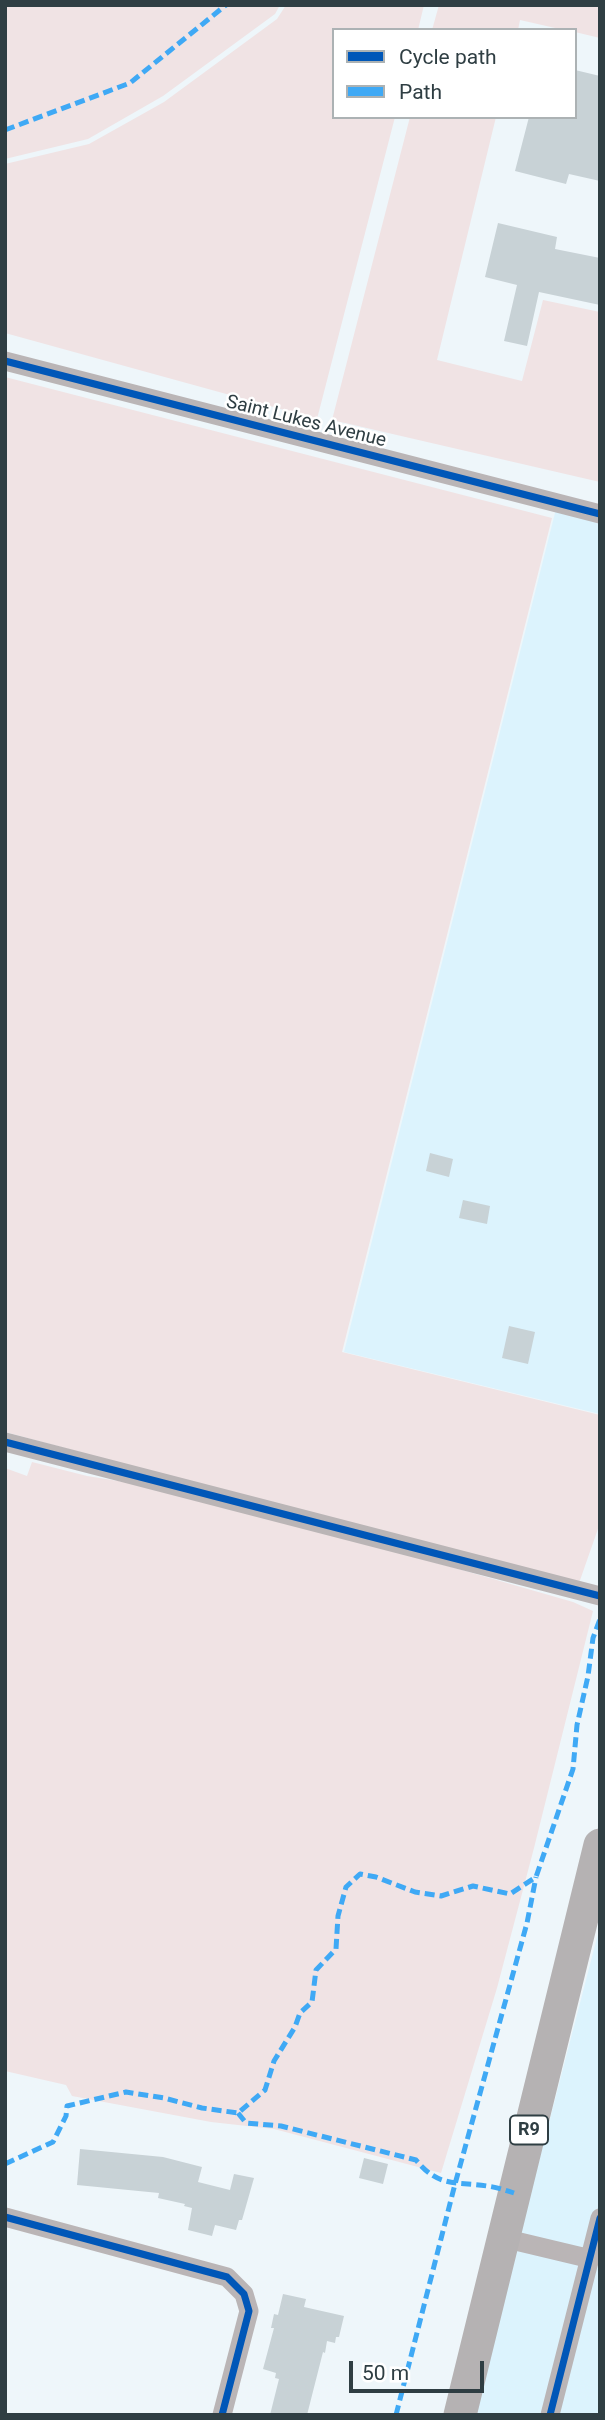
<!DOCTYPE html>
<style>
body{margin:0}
#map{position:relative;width:605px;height:2420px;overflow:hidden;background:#eef6fa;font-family:Roboto,sans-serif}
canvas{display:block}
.frame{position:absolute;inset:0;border:7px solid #2f3e43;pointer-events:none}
.legend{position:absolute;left:332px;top:28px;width:245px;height:91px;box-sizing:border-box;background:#fff;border:2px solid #acb2b4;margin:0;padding:9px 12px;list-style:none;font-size:21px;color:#2f3e43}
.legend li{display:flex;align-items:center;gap:14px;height:35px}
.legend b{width:35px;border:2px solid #acb2b4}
.scale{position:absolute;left:349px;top:2361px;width:135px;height:32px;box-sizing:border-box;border:4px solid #2f3e43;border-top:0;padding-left:9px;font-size:21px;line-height:24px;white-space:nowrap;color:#2f3e43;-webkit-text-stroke:5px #fff;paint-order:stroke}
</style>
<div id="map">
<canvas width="605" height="2420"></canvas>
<div class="frame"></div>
<ul class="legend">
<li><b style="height:9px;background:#0057b8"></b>Cycle path</li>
<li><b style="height:9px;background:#3fa9f5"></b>Path</li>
</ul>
<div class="scale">50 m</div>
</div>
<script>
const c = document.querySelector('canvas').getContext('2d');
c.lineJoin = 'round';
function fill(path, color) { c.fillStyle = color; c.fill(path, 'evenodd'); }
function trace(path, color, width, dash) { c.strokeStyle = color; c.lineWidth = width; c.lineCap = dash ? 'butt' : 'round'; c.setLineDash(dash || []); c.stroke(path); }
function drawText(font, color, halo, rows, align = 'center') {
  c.font = font + ' Roboto,sans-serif'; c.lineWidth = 5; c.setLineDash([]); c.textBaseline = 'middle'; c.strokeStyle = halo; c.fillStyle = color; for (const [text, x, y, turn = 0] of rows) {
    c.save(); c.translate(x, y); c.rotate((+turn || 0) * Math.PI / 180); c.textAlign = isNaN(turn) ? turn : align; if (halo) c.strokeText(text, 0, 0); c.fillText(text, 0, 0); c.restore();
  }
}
fill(new Path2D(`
 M556 509 600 520V1414L344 1352Z
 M600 1926V2415H473Z`), '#dcf3fd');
fill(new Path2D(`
 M5 5H280L275 14 163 96 88 139 5 159Z
 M286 5H424L418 30H334V117H395L317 419 5 333V164L89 144 164 102 277 19Z
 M439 5H600V38L575 32V30H564L520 20 518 30H432Z
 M410 117H496L437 360 522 381 543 300 600 312V482L332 420Z
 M5 377 552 518 342 1352 600 1415V1523L578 1586 5 1432Z
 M32 1462 87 1476 156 1487 455 1568 573 1602 593 1611 534 1848 497 1988 441 2173 274 2129 211 2122 72 2096 66 2085 5 2071V1468L27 1476Z`), '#f0e3e4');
fill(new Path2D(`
 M575 70 600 76V181L569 174 566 184 515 171 529 117H575Z
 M498 223 557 237 555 249 600 258V305L539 292 527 346 504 341 517 285 485 277Z
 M430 1153 453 1159 449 1177 426 1171Z
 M463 1200 490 1206 487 1224 459 1218Z
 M509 1326 535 1332 528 1364 502 1358Z
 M80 2149 163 2157 202 2167 198 2182 230 2190 234 2174 254 2178 242 2220H239L236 2230 215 2225 212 2236 188 2230 192 2208 184 2206 185 2204 158 2198 159 2193 77 2185Z
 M364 2158 388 2164 383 2184 359 2178Z
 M283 2294 306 2299 304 2307 344 2316 339 2337H336L335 2343 327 2341 325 2353 323 2352 307 2415H270L279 2379 275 2378 276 2373 263 2369 274 2328H271L274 2314 278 2315Z`), '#c8d2d6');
trace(new Path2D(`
 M5 361 600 514
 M5 1442 600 1596
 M5 2217 227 2277 244 2294 249 2311 222 2415
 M503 2238 591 2259
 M550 2415 600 2218`), '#bab5b6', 19);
trace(new Path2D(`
 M460 2415 600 1845`), '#b5b2b3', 33);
trace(new Path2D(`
 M5 130 130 83 226 5
 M238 2113 246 2123 281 2126 416 2160C439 2188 455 2181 487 2186 496 2187 505 2190 514 2193
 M5 2164 53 2142 66 2116 67 2106 126 2092 164 2098 202 2108 238 2113 265 2090 274 2061 295 2027 300 2013 312 2002 316 1970 336 1949 338 1916 346 1887 360 1874 376 1877 415 1892 441 1896 473 1886 510 1894 536 1877 573 1769 577 1725 588 1676 593 1638 600 1619
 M396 2415 455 2184 527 1923 536 1877`), '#3fa9f5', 5, [10, 5]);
trace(new Path2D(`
 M5 361 600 514
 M5 1442 600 1596
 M5 2217 227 2277 244 2294 249 2311 222 2415
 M550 2415 600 2218`), '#0057b8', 7);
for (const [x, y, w] of [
 [529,2130,38]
]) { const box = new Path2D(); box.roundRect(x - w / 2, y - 14.5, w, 29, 5); c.fillStyle = '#fff'; c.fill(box); trace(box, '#2f3e43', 2); }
drawText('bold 18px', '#2f3e43', null, [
 ["R9",529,2130]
]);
drawText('19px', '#2f3e43', '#fff', [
 ["Saint Lukes Avenue",306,422,14]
]);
</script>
